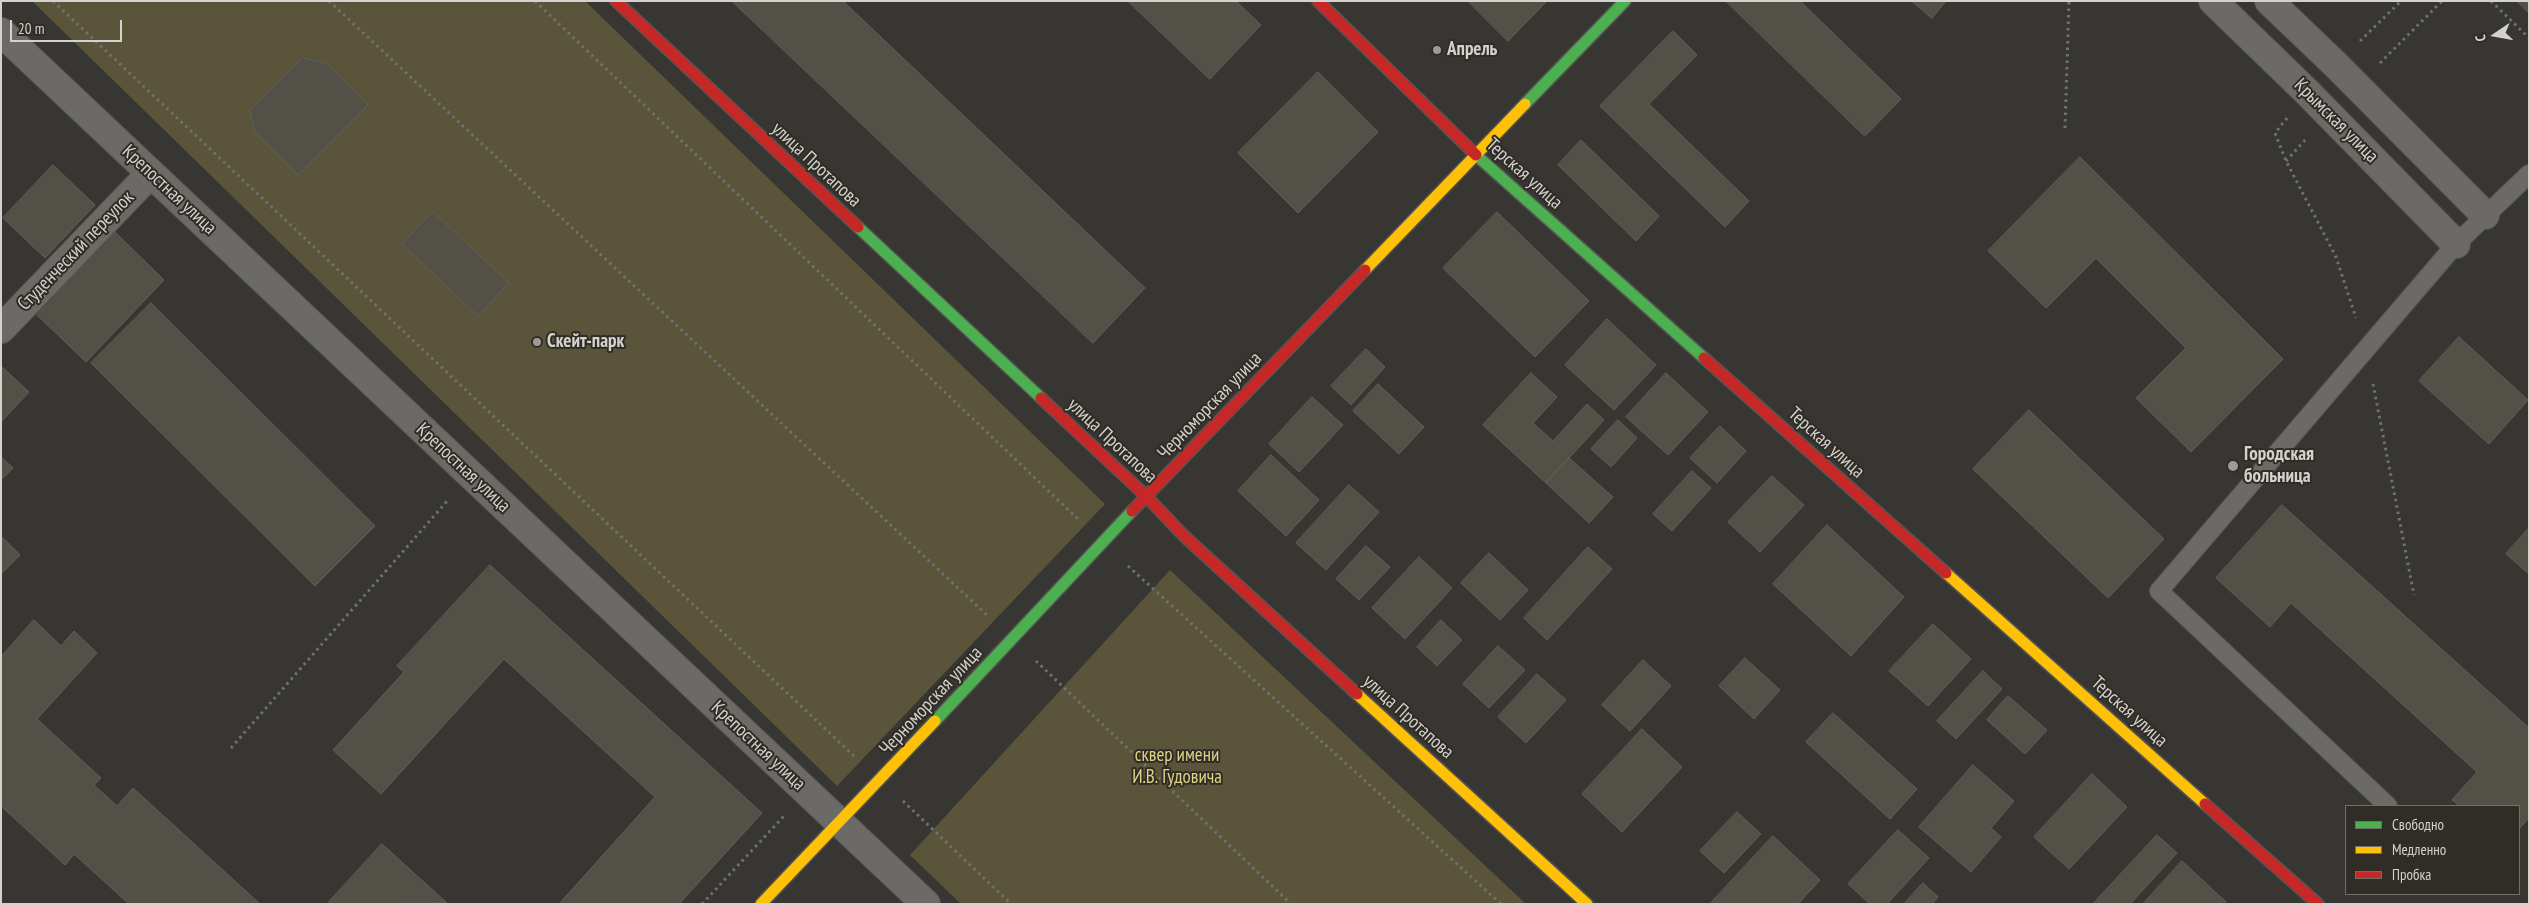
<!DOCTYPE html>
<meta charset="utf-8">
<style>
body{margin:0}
#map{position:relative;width:2530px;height:905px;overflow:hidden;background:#373632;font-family:"PT Sans Narrow",sans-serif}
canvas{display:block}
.frame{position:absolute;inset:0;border:2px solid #d3d2cd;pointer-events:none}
.legend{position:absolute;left:2345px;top:805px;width:175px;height:90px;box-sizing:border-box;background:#2f2d26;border:1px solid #716f69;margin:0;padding:6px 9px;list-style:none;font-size:15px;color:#d3d2cd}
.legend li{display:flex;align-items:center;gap:10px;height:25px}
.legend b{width:25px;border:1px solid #716f69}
.north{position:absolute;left:2470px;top:10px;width:50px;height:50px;-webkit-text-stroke:4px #2f2d26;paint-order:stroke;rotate:258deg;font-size:14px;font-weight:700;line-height:20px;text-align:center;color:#d3d2cd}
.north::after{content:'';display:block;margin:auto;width:18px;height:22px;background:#d3d2cd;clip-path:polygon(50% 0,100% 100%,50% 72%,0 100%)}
.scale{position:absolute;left:10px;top:20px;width:112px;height:22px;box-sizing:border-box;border:2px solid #d3d2cd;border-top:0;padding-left:6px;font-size:15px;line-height:18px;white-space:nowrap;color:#d3d2cd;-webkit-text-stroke:4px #2f2d26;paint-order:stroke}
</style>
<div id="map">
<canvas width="2530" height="905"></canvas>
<div class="frame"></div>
<ul class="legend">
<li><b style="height:6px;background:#4caf50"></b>Свободно</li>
<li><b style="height:6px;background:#ffc107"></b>Медленно</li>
<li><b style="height:6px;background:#c62828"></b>Пробка</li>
</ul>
<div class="north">С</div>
<div class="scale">20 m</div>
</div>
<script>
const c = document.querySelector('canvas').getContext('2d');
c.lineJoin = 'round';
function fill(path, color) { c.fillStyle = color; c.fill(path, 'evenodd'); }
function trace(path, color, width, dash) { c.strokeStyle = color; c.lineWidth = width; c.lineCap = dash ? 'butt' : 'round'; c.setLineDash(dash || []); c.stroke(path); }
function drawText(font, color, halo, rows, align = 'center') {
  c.font = font + ' "PT Sans Narrow",sans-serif'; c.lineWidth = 4; c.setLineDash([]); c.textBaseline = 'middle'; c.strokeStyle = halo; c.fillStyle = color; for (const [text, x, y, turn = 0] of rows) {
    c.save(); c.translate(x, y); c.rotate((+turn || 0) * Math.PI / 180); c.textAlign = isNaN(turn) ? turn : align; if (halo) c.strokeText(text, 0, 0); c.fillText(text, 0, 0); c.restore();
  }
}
fill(new Path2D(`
 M32 1H585L1105 504 837 786Z
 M1170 570 1526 904H961L910 855Z`), '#59543a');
const building = new Path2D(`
 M732 1H843L1145 288 1093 343Z
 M1128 1H1236L1261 25 1210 79Z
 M1468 1H1547L1508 41Z
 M1726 1H1800L1901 99 1865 136Z
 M1912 1H1946L1932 18Z
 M2517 1H2529V13Z
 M1673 31 1697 55 1649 104 1749 201 1725 227 1600 106Z
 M303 58 326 63 368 105 298 175 255 132 250 111Z
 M1318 72 1378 132 1298 213 1238 153Z
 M1581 140 1659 216 1636 241 1558 165Z
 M2080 157 2283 359 2191 452 2136 398 2186 348 2096 258 2046 308 1988 251Z
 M53 165 95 205 45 258 3 218Z
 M433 212 509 283 478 316 402 244Z
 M1497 212 1589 301 1535 357 1443 268Z
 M115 232 164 280 86 362 37 315Z
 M151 303 375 526 315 586 91 363Z
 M1607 319 1656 365 1614 410 1565 365Z
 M2459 337 2528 400 2489 444 2419 381Z
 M1366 349 1385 367 1351 405 1331 386Z
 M1 366 29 392 1 422Z
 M1531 373 1557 397 1533 423 1553 441 1587 404 1604 420 1546 483 1483 425Z
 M1666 373 1708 412 1668 455 1626 417Z
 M1378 384 1424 427 1399 454 1353 411Z
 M1312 397 1343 425 1299 472 1269 444Z
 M2029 410 2164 539 2108 598 1973 469Z
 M1618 420 1637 438 1611 467 1591 449Z
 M1720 426 1746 451 1717 483 1690 458Z
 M1271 455 1319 500 1286 536 1238 491Z
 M1 457 13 468 1 480Z
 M1569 458 1613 497 1589 523 1546 483Z
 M1692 471 1711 488 1672 531 1653 514Z
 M1772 476 1804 505 1760 552 1728 522Z
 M1349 485 1379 512 1326 570 1296 543Z
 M2282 505 2529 728V818L2519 829V806H2460L2452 800 2477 772 2291 603 2270 627 2216 578Z
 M1827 525 1904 597 1851 656 1773 584Z
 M2529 528V574L2506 554Z
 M1 536 20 555 1 574Z
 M1366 546 1390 567 1359 600 1336 579Z
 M1588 547 1612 569 1547 640 1524 618Z
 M1489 553 1528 590 1500 620 1461 583Z
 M1419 557 1452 588 1405 639 1372 608Z
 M490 565 762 813 679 904H559L655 797 504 659 381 794 333 750 404 672 397 666Z
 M34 620 61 646 74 631 97 653 37 719 101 778 94 785 117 806 133 788 260 904H129L74 854 65 865 1 806V657Z
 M1441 620 1462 640 1437 666 1417 647Z
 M1933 624 1971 659 1928 706 1889 671Z
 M1498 646 1525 670 1489 708 1463 684Z
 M1745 658 1780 690 1754 719 1719 686Z
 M1643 660 1671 686 1630 731 1602 705Z
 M1983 671 2002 689 1956 739 1937 721Z
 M1537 674 1566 700 1526 743 1498 717Z
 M2008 696 2047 730 2025 754 1987 720Z
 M1833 713 1917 789 1890 819 1806 742Z
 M1642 729 1682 767 1622 832 1582 794Z
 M1973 765 2014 801 1991 828 2001 837 1971 872 1919 827Z
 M2092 774 2127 807 2069 869 2034 837Z
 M1737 812 1761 834 1724 873 1700 851Z
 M1898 830 1929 858 1887 904H1870L1848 884Z
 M2157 835 2177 853 2130 904H2093Z
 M1773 836 1820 880 1798 904H1710Z
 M382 844 447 903 327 904Z
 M2182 861 2226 902 2225 904H2143Z
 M1923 883 1938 897 1932 904H1904Z`);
fill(building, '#525047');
trace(building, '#605f5b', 1);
const lane = new Path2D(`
 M2388 806 2159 591 2456 244 2529 174`);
const street = new Path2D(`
 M2213 1 2308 93 2456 244
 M2269 1 2336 65 2485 215
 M1 32 926 904
 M1 329 151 173`);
const fast = new Path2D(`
 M1525 104 1625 1
 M1476 155 1704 358
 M858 227 1041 398
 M935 721 1132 511`);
const slow = new Path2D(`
 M1365 270 1525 104
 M1946 573 2205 804
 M1357 694 1587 904
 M761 904 935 721`);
const jam = new Path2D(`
 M616 1 858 227
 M1318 1 1476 155
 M1704 358 1946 573
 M1041 398 1146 496 1184 536 1357 694
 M1132 511 1365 270
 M2205 804 2318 904`);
trace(lane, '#555451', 20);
trace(street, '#555451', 30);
trace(fast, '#555451', 14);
trace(slow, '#555451', 14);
trace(jam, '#555451', 14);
trace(new Path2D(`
 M53 1 854 756
 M329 1 988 616
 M535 1 1079 520
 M2491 1 2529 38
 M2360 41 2401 1
 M2380 63 2442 1
 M2287 118 2275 133 2286 161 2336 257 2356 318
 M2065 128 2069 1
 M2286 161 2306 139
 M2373 384 2414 595
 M1128 566 1501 904
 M1036 661 1291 904
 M231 748 448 500
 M903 801 1011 904
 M702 904 784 816`), '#71716e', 3, [2.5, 4]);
trace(lane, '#6b6a67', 18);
trace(street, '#6b6a67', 28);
trace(fast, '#4caf50', 11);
trace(slow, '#ffc107', 11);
trace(jam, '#c62828', 11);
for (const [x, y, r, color] of [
 [1437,50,5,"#9c9b97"],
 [537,342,5,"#9c9b97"],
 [2233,466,6,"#9c9b97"]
]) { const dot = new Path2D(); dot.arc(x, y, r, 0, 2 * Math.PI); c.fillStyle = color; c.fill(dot); trace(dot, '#2f2d26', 2); }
drawText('bold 19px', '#d3d2cd', '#2f2d26', [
 ["Апрель",1447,50],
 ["Скейт-парк",547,342],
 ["Городская",2244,455],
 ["больница",2244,477]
], 'left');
drawText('19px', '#d3d2cd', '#2f2d26', [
 ["Крымская улица",2336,121,45],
 ["улица Протапова",816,165,43],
 ["Терская улица",1524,174,42],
 ["Крепостная улица",169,190,43],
 ["Студенческий переулок",76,251,-46],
 ["Черноморская улица",1210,406,-46],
 ["улица Протапова",1112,441,43],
 ["Терская улица",1826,443,42],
 ["Крепостная улица",463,468,43],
 ["Черноморская улица",931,701,-47],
 ["Терская улица",2129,712,42],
 ["улица Протапова",1408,717,42],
 ["Крепостная улица",758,746,43]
]);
drawText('19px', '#dfd289', '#2f2d26', [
 ["сквер имени",1177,756],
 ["И.В. Гудовича",1177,778]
]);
</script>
